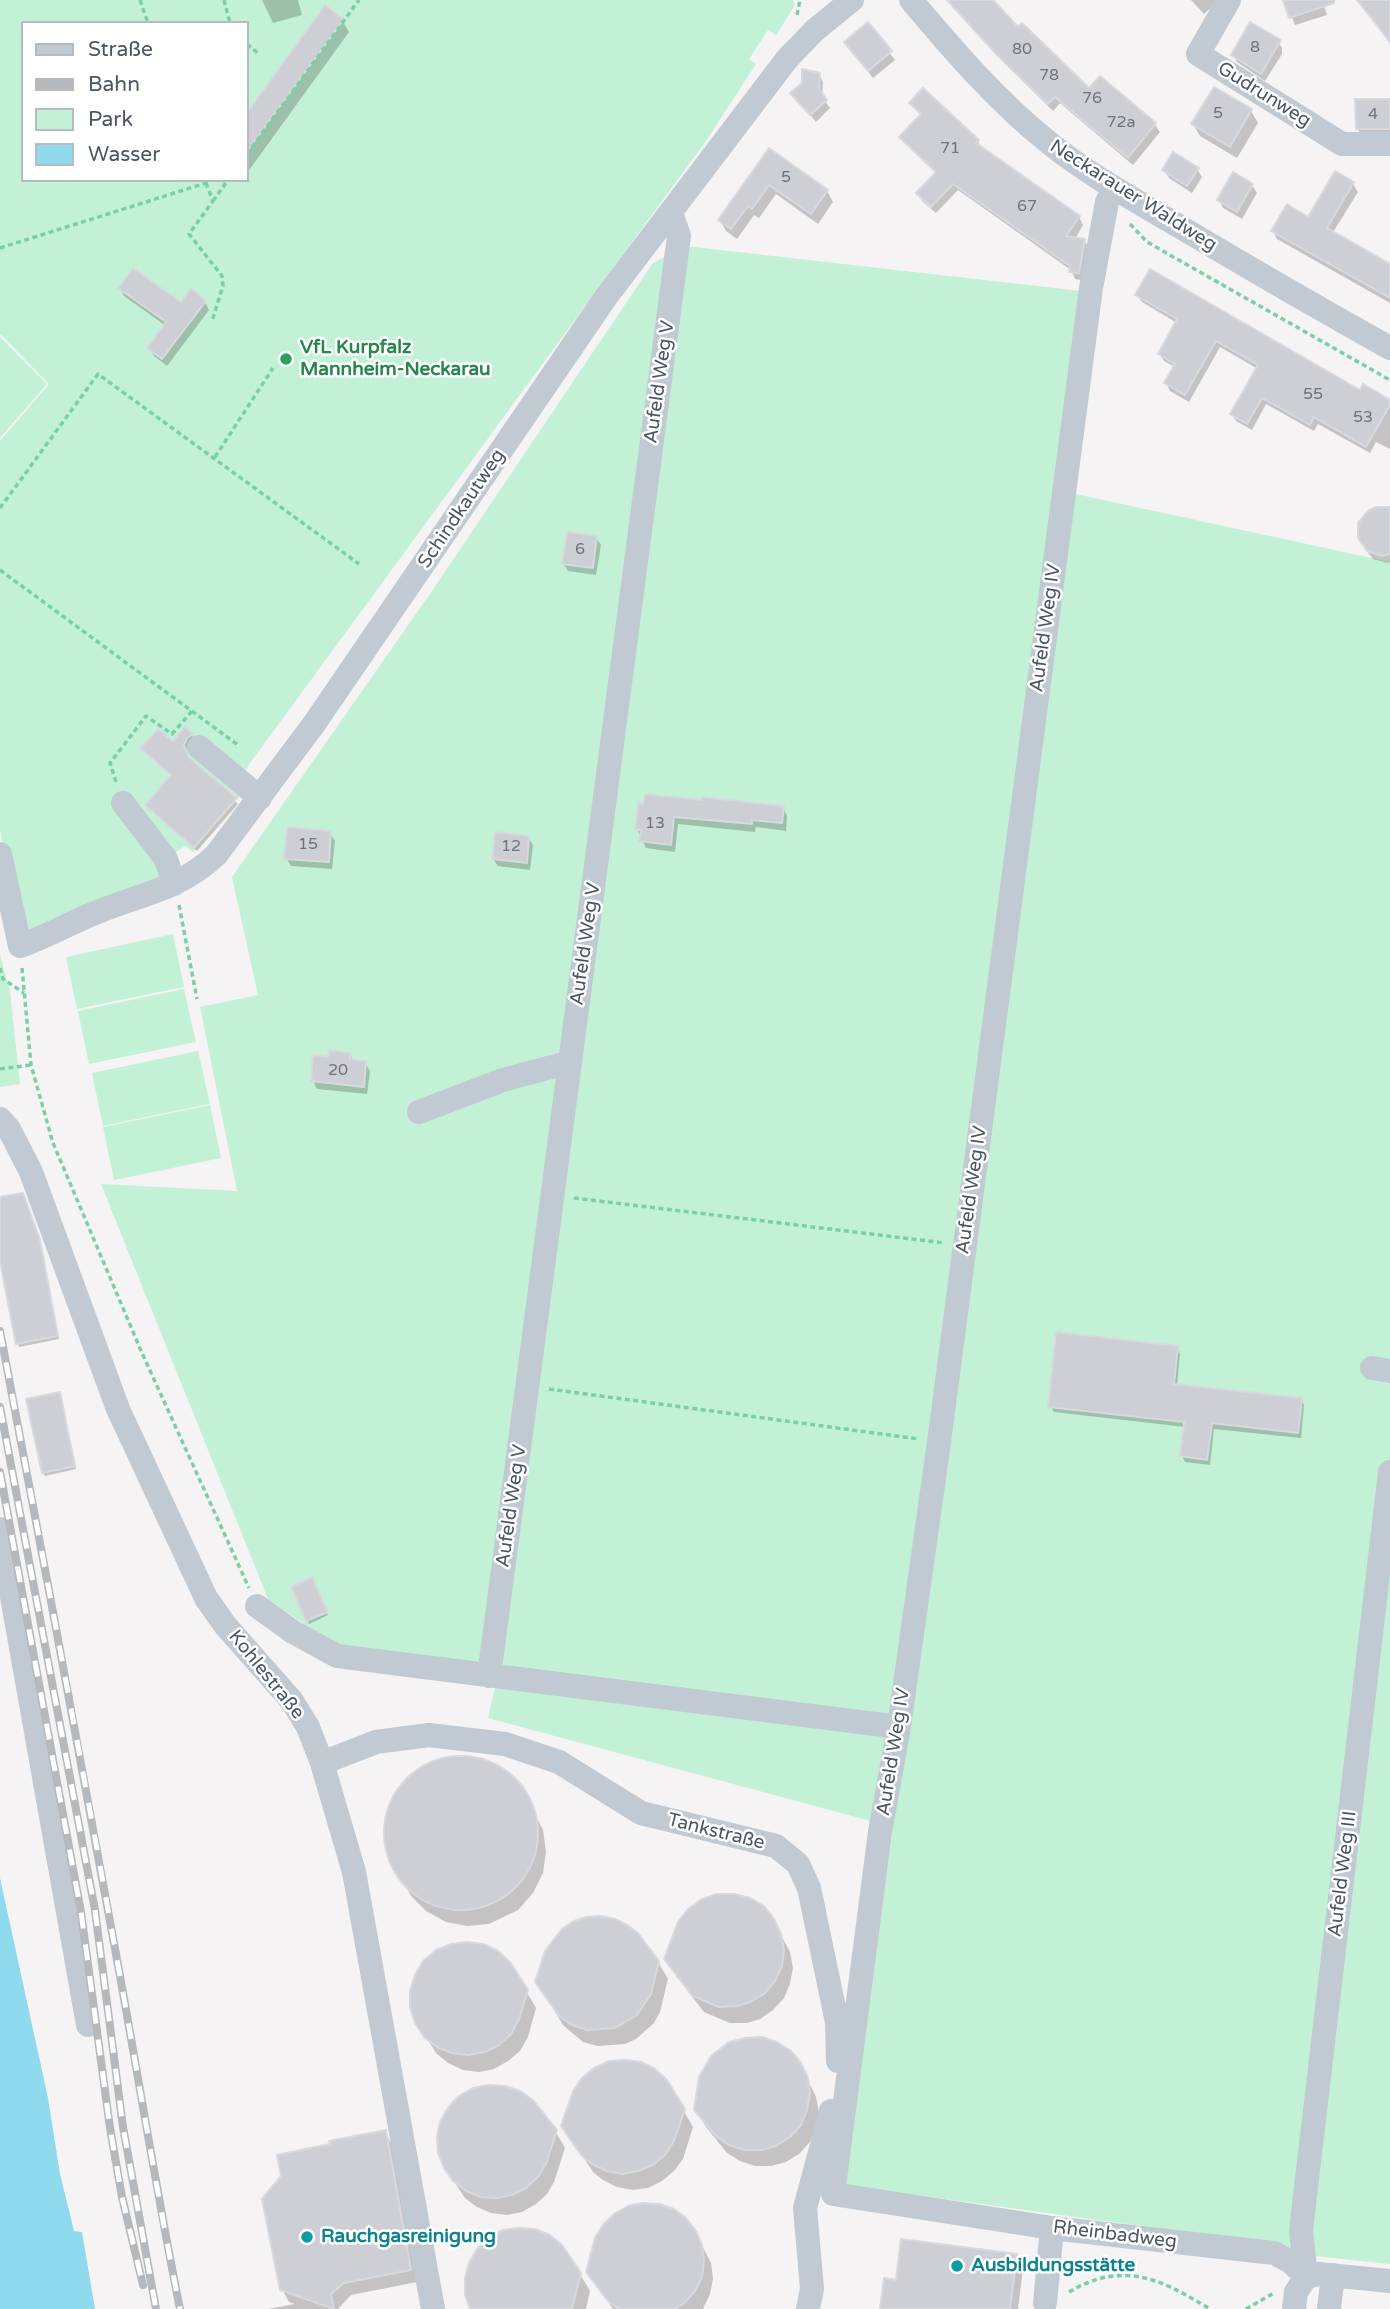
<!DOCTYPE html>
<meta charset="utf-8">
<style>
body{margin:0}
#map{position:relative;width:1390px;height:2309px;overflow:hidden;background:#f5f3f3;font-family:"Varela Round",sans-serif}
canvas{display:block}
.legend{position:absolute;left:21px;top:21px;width:228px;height:161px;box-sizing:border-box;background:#fff;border:2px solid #b7bbc0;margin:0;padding:9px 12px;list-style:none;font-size:21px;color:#4a5661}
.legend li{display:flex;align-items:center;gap:14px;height:35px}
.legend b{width:35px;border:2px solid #b7bbc0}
</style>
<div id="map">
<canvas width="1390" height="2309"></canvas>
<ul class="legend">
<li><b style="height:9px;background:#c1cad2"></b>Straße</li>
<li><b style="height:9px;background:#b5b8bd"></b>Bahn</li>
<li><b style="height:19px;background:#c3f1d5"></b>Park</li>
<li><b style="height:19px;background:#90daee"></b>Wasser</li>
</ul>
</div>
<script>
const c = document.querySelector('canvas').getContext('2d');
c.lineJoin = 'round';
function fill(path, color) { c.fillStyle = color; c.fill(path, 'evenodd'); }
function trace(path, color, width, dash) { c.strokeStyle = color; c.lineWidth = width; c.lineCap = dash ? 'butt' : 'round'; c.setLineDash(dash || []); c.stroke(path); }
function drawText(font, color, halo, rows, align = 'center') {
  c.font = font + ' "Varela Round",sans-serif'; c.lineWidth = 5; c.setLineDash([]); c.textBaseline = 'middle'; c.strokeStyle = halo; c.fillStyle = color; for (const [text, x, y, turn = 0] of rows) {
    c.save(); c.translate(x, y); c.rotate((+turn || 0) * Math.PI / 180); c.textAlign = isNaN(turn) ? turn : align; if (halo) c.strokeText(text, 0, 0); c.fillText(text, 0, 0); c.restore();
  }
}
fill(new Path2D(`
 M0 0H793L795 5 776 35 768 30 749 59 756 64 706 141 250 763 245 771 239 797 193 852 185 846 162 861 160 879 35 934 22 929 0 830V441L49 384 0 334ZM23 23H247V180H23Z
 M685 246 1081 291 1071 493 1390 562V2264L1314 2256 1273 2244 843 2185 893 1827 488 1718 499 1670 338 1648 268 1599 101 1184 237 1191 200 1007 258 995 232 877 432 591 653 263Z
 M0 337 47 384 0 438Z
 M173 934 184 987 77 1009 66 957Z
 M0 955 10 991 20 1084 0 1087Z
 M184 989 196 1042 89 1064 78 1011Z
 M198 1051 210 1104 103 1126 92 1073Z
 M210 1105 221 1158 114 1180 103 1127Z`), '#c3f1d5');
fill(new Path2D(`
 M0 1878 48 2098 60 2174 74 2231 82 2232 95 2309H0Z`), '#90daee');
fill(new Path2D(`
 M262 0H298L302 15 273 23Z
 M949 0H991L1018 30 1090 91 1100 78 1155 125 1160 132 1133 165 1060 103 1053 111 1005 64Z
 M1191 0H1220L1204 14Z
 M1285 0H1322L1327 15 1295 25Z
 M325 7 342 20 349 32 247 173V116Z
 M868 24 895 60 873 78 846 42Z
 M1277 40 1282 48V54L1265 81 1237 62 1233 55Z
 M819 74 823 82 822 97 830 108 816 122 792 93Z
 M1390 100V137H1362L1358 129Z
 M911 103 978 141 981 149 1079 217 1083 225 1075 239 1084 240 1088 247 1082 280 1075 279 1071 270 958 190 936 213 922 201 918 193 937 174 906 144 901 137 921 116Z
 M1251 111 1258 123 1237 158 1200 136 1193 124Z
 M769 151 827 191 833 202 818 224 776 194 759 218 754 215 737 239 726 231 720 220Z
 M1197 169 1202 177 1192 193 1169 178 1164 170Z
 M1336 174 1353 184 1358 192 1332 234 1390 266V303L1277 239 1273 231 1309 219Z
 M1252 185 1257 193 1242 219 1223 208 1219 200Z
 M120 288 181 305 205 302 209 310 167 366 154 356 149 348 166 326 124 296Z
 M1137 295 1361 392 1390 402V449L1376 442 1370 453 1318 424 1314 431 1266 404 1252 430 1236 421 1232 414 1258 369 1220 347 1189 402 1170 391 1166 383 1175 367 1164 361 1160 354 1177 323 1142 302Z
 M1390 512V562L1388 563 1373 559 1364 547Z
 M596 538 601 545 596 575 568 571 564 564Z
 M192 735 194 739 189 743 186 751 189 760 238 804 197 851 147 806 172 777 142 748 173 744Z
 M640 805 783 808 787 816 786 831 756 827 755 832 678 824 675 852 646 848 637 829Z
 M330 833 335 841 332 869 291 866 286 858Z
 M528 837 533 845 530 870 498 866 493 859Z
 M350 1054 354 1062 365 1063 370 1071 367 1094 317 1089 313 1081 330 1059Z
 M24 1198 41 1245 59 1339 19 1347 0 1251V1199Z
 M1177 1348 1180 1354 1177 1386 1301 1399 1304 1405 1301 1438 1214 1429 1210 1465 1185 1462 1182 1456 1185 1427 1054 1412 1050 1406Z
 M61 1397 76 1469 45 1476 43 1473Z
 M312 1579 328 1615 309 1624 293 1588Z
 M470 1758 491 1764 509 1776 524 1792 543 1830 546 1852 543 1873 533 1893 518 1910 489 1924 467 1926 446 1922 426 1911 411 1896 390 1859 386 1837 387 1816 395 1795 409 1778 427 1766 448 1759Z
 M773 1920 790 1952 793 1968 790 1984 784 1998 773 2010 760 2019 747 2023H730L704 2012 676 1976 666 1959Z
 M574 1923 658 1962 668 1979 660 2012 654 2023 636 2039 625 2044 598 2046 583 2042 563 2025 537 1982 546 1951 553 1940Z
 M526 1991 536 2008 528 2037 520 2051 508 2061 494 2069 479 2072 463 2070 448 2063 436 2053 417 2022Z
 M800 2064 816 2097 819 2112 816 2128 810 2142 799 2154 786 2162 771 2166H755L740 2161 727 2153 706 2127 696 2110Z
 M683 2110 693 2127 683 2159 674 2171 662 2181 648 2188 633 2190 617 2187 603 2180 593 2172 563 2126Z
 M555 2131 565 2148 554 2182 547 2194 536 2204 522 2212 507 2215 491 2213 477 2207 465 2198 445 2168Z
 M385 2132 392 2145 417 2282 351 2295 338 2309H268L295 2304 289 2302 282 2289Z
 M695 2232 711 2263 713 2279 710 2294 703 2309H613L588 2272Z
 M1016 2255 1023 2268 1018 2309H882L898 2282Z
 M580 2274 590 2291 586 2309H472Z`), '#0003');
const building = new Path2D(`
 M947 0H993L1018 27 1022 23 1089 88 1100 76 1156 123 1128 158 1055 97 1048 104 998 56Z
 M1283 0H1334V3L1289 18Z
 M1357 0H1390V42Z
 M325 5 344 19 247 151V113Z
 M868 22 892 51 868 71 844 42Z
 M1250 22 1281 40 1261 74 1231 55Z
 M802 69 820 73 819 89 827 100 810 115 790 93 802 83Z
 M1214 87 1252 109 1230 147 1191 124Z
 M923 88 979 140 976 143 1080 216 1066 236 1085 239 1079 273 1069 272 1070 266 953 184 931 207 916 193 936 172 899 137 921 114 909 103Z
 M1355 99H1390V129H1356Z
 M769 148 828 190 811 214 769 185 752 209 748 206 731 229 718 220Z
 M1173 152 1199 168 1187 186 1162 170Z
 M1335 171 1354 182 1327 228 1390 264V298L1271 231 1287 204 1308 217Z
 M1233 172 1253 184 1237 212 1217 200Z
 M133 268 181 302 191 288 206 301 162 359 147 348 166 322 118 288Z
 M1150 269 1360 390 1363 384 1390 400V405L1366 447 1314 417 1310 425 1262 398 1247 424 1230 414 1258 365 1216 341 1185 395 1164 383 1175 364 1158 354 1177 319 1135 295Z
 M1376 507H1390V554L1382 556 1367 551 1358 538V523L1369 510Z
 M567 532 597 536 593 568 562 564Z
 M185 727 193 734 187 738 184 745 189 758 237 798 194 848 145 805 171 775 140 748 158 729 173 741Z
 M645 794 702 800V797L784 806 782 823 752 820V824L674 817 671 845 639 841 641 830H635L638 803 643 804Z
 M287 827 331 831 329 862 284 859Z
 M495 832 529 836 527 863 492 859Z
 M329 1050 351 1053 350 1059 366 1061 364 1087 311 1081 313 1055 328 1057Z
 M23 1193 40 1240 58 1336 16 1344 0 1261V1197Z
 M1056 1332 1178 1346 1174 1384 1302 1398 1298 1433 1212 1423 1207 1460 1180 1456 1184 1422 1048 1407Z
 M60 1392 75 1466 42 1473 26 1399Z
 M312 1577 328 1612 306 1621 291 1587Z
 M384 1833a77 77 0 1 1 154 0a77 77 0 1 1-154 0Z
 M717 1894H734L750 1898 764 1906 774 1919 781 1934 784 1950 782 1966 775 1981 764 1994 750 2002 737 2006 719 2007 693 1996 664 1959 678 1922 688 1909 702 1899Z
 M601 1916 615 1919 627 1925 638 1933 659 1961 651 1994 637 2015 615 2028 587 2030 572 2025 559 2016 535 1982 545 1951 562 1929 574 1921 587 1917Z
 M467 1942 483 1944 498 1951 510 1962 528 1990 519 2019 511 2034 499 2045 485 2052 468 2055 452 2053 437 2047 424 2037 415 2023 410 2007V1991L415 1975 423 1961 436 1950 451 1944Z
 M762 2037 777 2042 791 2051 801 2063 808 2078 810 2094 807 2110 801 2125 790 2137 776 2146 761 2150H745L729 2145 716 2136 694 2110 699 2077 711 2056 729 2042 745 2038Z
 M625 2060 641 2062 655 2069 667 2080 685 2109 674 2141 665 2155 653 2165 638 2171 622 2174 607 2171 592 2164 581 2155 561 2126 573 2091 582 2078 594 2068 609 2061Z
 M489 2085 505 2086 520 2091 533 2100 557 2130 546 2164 538 2177 526 2188 512 2195 496 2198 481 2197 466 2191 453 2181 444 2168 438 2153 437 2137 440 2122 448 2108 459 2096 473 2088Z
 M386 2130 411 2270 344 2283 331 2294 334 2309 280 2290 262 2199 281 2176 277 2155 330 2144 329 2141Z
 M643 2203 659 2204 674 2209 686 2218 696 2231 702 2245 704 2261 702 2277 695 2291 684 2303 675 2309H619L608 2301 586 2272 595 2238 603 2225 614 2214 628 2206Z
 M519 2228 535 2229 550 2235 562 2245 581 2273 572 2309H470L465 2295V2278L469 2263 477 2249 488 2238 503 2230Z
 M901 2239 1017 2254 1010 2309H880L884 2278 896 2280Z`);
fill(building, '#cdcfd5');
trace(building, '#d7d9de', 2);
trace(new Path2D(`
 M140 0 148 23
 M224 0 230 23
 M797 15 800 0
 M247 44 260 55
 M247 154 359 0
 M206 183 213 201 189 234 222 276 223 286 212 321
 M213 201 228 180
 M1130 224 1147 242 1390 380
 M0 248 206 183 205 180
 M215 457 273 368
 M0 508 98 374 359 564
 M0 570 238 745
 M116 782 110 763 146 716 172 734 192 711
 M179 905 197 999
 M0 968 3 979 24 993
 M22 968 31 1065 53 1143 142 1353 249 1588
 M0 1069 31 1065
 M574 1198 945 1243
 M549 1389 919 1439
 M1069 2292C1123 2260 1161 2279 1210 2309
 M1246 2309 1274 2293`), '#7ad0a6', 3.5, [5, 3.5]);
trace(new Path2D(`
 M911 0C953 50 997 101 1048 142 1089 175 1136 201 1182 228 1251 269 1320 309 1390 348
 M1229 0 1198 54 1342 144H1390
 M1114 188 1107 202 1091 288 939 1442 899 1727 880 1832 833 2194 1052 2228 1274 2253 1291 2262 1306 2277
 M199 747 260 798
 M123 803 166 859 174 884
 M0 854 20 946C46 937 70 923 95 913 140 894 179 890 216 855L314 724 606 297 787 59 815 30 852 0
 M419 1112 503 1080 570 1062
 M0 1119 9 1129 31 1172 118 1409 206 1598 225 1625 292 1701 308 1727 322 1763 354 1872 433 2309
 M1372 1368 1390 1371
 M0 1529 88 2025
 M257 1606 293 1632 337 1656 899 1727
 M489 1676 679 236 671 213
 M322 1763 376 1742 429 1735 505 1744 559 1762 641 1813 776 1846 798 1864 809 1888 837 2022 838 2061
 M1306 2277 1301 2230 1390 1472
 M1306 2277 1319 2274 1390 2281
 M1045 2303 1052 2228
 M808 2309 812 2289 805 2208 831 2111
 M1294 2309 1296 2292 1306 2277
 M1329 2309 1333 2275`), '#c1cad2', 24);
const rail = new Path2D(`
 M0 1331C40 1542 80 1754 118 1965 139 2080 157 2195 180 2309
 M0 1407 95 1910 123 2127 156 2309
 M0 1472 81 1912 110 2128 122 2197 143 2285`);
trace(rail, '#b5b8bd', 8);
trace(rail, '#fff', 5, [16]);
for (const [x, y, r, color] of [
 [286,359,7,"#2e9e5b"],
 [307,2237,7,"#0f9aa8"],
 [957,2266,7,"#0f9aa8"]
]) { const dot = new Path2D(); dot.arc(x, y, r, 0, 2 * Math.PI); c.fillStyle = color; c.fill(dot); trace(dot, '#fff', 2.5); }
drawText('16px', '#6b747e', null, [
 ["8",1255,48],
 ["80",1022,50],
 ["78",1049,76],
 ["76",1092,99],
 ["5",1218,114],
 ["4",1373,115],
 ["72a",1121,123],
 ["71",950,149],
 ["5",786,178],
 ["67",1027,207],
 ["55",1313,395],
 ["53",1363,418],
 ["6",580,550],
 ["13",655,824],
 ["15",308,845],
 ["12",511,847],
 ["20",338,1071]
]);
drawText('19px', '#4a5661', '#fff', [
 ["Gudrunweg",1264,95,32],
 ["Neckarauer Waldweg",1133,196,32],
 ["Aufeld Weg V",660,382,-82],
 ["Schindkautweg",462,509,-56],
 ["Aufeld Weg IV",1046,628,-82],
 ["Aufeld Weg V",586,944,-82],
 ["Aufeld Weg IV",972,1190,-82],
 ["Aufeld Weg V",512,1506,-82],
 ["Kohlestraße",266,1675,51],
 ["Aufeld Weg IV",894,1752,-81],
 ["Tankstraße",716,1832,14],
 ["Aufeld Weg III",1343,1874,-83],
 ["Rheinbadweg",1115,2235,7]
]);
drawText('bold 19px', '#27864d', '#fff', [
 ["VfL Kurpfalz",300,348],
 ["Mannheim-Neckarau",300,370]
], 'left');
drawText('bold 19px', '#0d838f', '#fff', [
 ["Rauchgasreinigung",321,2237],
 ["Ausbildungsstätte",971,2266]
], 'left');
</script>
